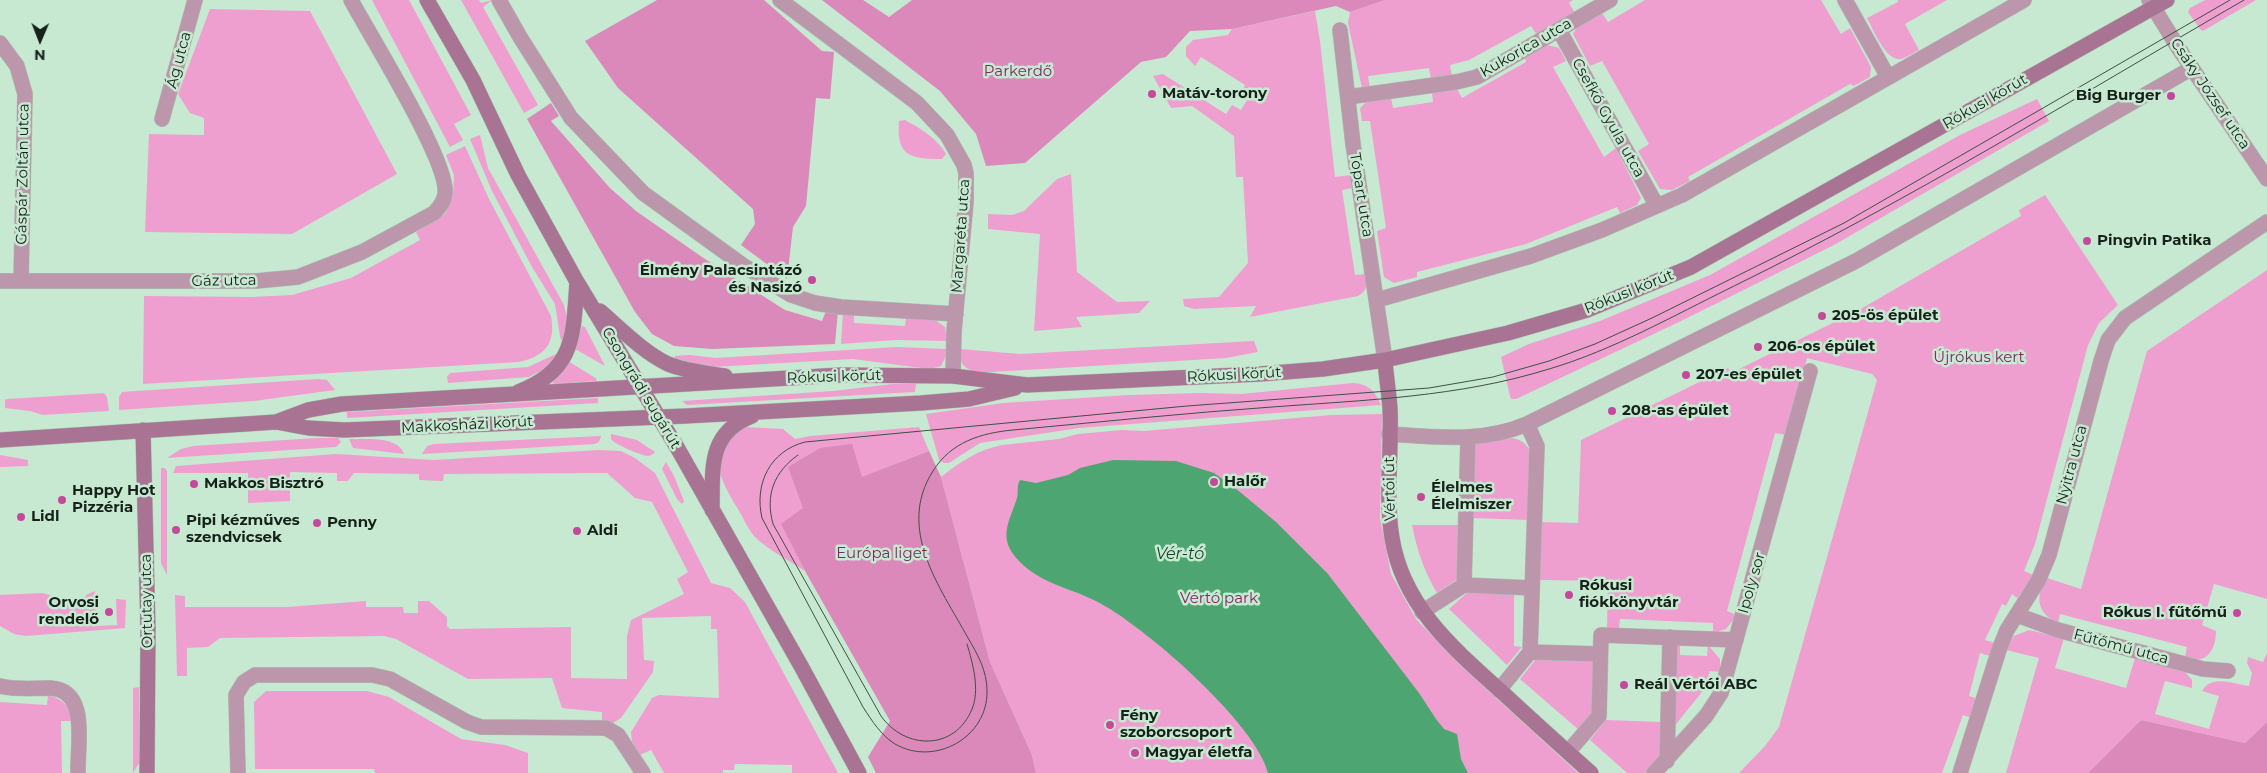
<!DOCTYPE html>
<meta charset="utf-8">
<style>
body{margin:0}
#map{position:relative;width:2267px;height:773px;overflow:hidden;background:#c7e9d1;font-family:Montserrat,sans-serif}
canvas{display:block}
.north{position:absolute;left:15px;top:15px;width:50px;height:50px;-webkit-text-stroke:4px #c7e9d1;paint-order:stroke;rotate:181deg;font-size:14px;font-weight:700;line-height:20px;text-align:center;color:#16221a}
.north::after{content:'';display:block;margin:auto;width:18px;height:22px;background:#16221a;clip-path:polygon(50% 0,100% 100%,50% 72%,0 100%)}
</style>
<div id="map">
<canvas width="2267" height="773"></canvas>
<div class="north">N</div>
</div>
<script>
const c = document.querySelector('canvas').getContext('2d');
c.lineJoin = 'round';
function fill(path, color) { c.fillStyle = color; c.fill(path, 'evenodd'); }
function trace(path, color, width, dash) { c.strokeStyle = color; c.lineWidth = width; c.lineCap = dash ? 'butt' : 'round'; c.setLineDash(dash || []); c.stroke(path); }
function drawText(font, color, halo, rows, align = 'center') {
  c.font = font + ' Montserrat,sans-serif'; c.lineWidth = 5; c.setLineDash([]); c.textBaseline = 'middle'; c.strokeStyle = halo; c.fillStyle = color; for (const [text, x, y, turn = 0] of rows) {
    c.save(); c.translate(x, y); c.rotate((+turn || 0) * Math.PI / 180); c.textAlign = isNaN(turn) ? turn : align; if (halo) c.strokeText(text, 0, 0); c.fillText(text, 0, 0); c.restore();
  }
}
fill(new Path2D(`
 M372 0H409L471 115 454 124 463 140 450 147Z
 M461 0H479L481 3 492 0 483 7 538 105 524 113Z
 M1385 0H1573L1569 3 1575 13 1537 35 1531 26 1469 60 1450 65 1452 76 1431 79 1429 68 1368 76 1370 88H1362L1348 23 1350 12Z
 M1645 0H1821L1841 34 1850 28 1871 67 1870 77 1854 86 1850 84 1688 177 1690 181 1672 190 1660 189 1638 151 1649 144 1602 61 1590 66 1573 34 1578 26 1602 13 1608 22Z
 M1898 0H1947L1905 24 1919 50C1913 53 1907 57 1901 59 1886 62 1873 29 1867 18L1898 2Z
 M2205 0H2256L2203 31 2200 29 2188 12 2190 8Z
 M210 9 310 11 397 174 292 234 145 232 149 134 204 135V118L190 113 178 94Z
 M1315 11 1320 41 1335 177 1350 175 1353 188 1342 190 1355 275 1366 274C1367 284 1368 290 1358 296L1250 317 1256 306 1194 309 1184 306 1183 299 1219 297 1248 263 1243 177H1236L1234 136 1192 106 1171 108 1153 76 1163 74 1226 114 1232 105 1241 110 1247 100 1239 95 1245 85 1201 57 1195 66 1186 56V47L1193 40 1228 35 1232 29Z
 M1547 45 1559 48 1566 61 1553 67 1604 157 1616 148 1641 198 1637 205 1620 213 1617 207 1526 244 1417 272V277L1394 283 1384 277 1377 231 1386 228 1370 121H1362L1360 108 1367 101 1391 97 1393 108 1433 102 1432 92 1457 89 1462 98 1526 62 1525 58Z
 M2037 99 2049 121 1834 245 1679 322 1516 399H1511L1510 396 1501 357 1529 344 1600 321 1710 275 1960 135Z
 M905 120C921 129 937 138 946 154L942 159C910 159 896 156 899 121Z
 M480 135 488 168 564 305 567 318 566 342 561 340 560 336 555 304 532 267 492 191 470 139Z
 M465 146 489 199 551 316C556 344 545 356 519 362L143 384 144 296 252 297 292 295 351 278 420 240 416 232 445 214 453 196 454 175 446 155Z
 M1071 174 1077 272 1117 302 1150 301 1139 313 1076 317 1082 327 1034 331 1040 234 988 229V214L1012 215 1024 211 1057 179Z
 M2045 195 2118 305 2099 323 2088 345 2035 544 2024 571 2033 575 2030 582 2017 598 2012 594 2006 606 2002 604 1985 640 1995 643 1990 656 1980 653 1969 696 1978 699 1972 718 1963 715 1942 773H1739L1765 746 1779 727 1877 380 1872 374 1807 358 1786 435 1775 433 1727 611 1737 615 1726 629 1713 633V623L1620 619 1619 629 1607 628 1608 581 1540 580 1541 522 1578 523 1581 440 1728 368 1731 373 1859 310 2021 216 2019 210Z
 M2267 270V599L2214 584 2202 625 2216 631C2216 652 2205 665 2185 658L2187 647 2060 614 2058 623C2036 613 2035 596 2047 578L2081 589 2147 351Z
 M843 312 854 313V323L905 326 906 317 935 320 945 327 947 341 895 340 841 344Z
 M582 326 585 327 605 366 575 349Z
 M1254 341 1258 352 1226 358 1009 371C995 371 967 377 961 361 959 358 960 352 960 349L1020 354Z
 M897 347 947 349 945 358 941 366 929 369 853 359 713 367 673 361 675 356 689 355 716 358Z
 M556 354 559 355 550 366 529 377 448 383 447 377 450 373 528 367Z
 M568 361 597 379 596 381 555 384 553 383 554 378Z
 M318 379 327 380 335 390 254 401 119 410V397L122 392Z
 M1353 383C1369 384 1375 391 1381 405L1079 428 980 443 949 463H944L939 460 926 414 1003 403 1129 395 1201 393 1241 394Z
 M893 384H916L915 392 687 405 682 401 833 391Z
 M104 393 107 397 109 411 43 415 30 411 5 408V400L7 399Z
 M598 398V403L347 418V412Z
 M1382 414 1380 518 1391 574 1416 619 1459 664 1578 773H1036L1032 755 990 662 941 477C961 461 978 450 1002 445L1059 439 1078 434 1122 430 1144 431 1331 415Z
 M744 427 783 429 795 439 810 436 919 427 929 451C878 471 826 491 782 524L805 571C791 562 764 547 754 536 747 527 742 515 736 506 716 471 708 454 744 427Z
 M611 434 637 440 655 452C652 455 652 455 648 456 642 456 614 444 611 439Z
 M601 436 599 442 595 444 422 454 427 446 434 444Z
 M316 438H338L341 442 336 447 167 458 181 449 193 446Z
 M1512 438C1521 440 1527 443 1531 453L1529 520 1472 518 1474 444Z
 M349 439C366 440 397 435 404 454L353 448Z
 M599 450 621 451 635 458 655 473 711 583 730 588 745 602 838 773H792V765L735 764 734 770H723V773H664L651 750 640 755 632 742 631 732 652 698 659 695 719 698 717 629H711V616L642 618 644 660 654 661 653 672 621 718 613 723 602 722V712L562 708 552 678 468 679 396 639 384 636 220 638 208 647 187 648V676H177L175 595 185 596V607H287L366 601V607H403L404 613H418V601H429L447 617V626L450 629 571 627V678L627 679V636L631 620 684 594 677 579 688 572 652 502 635 498 607 473 444 474 443 481 419 480V474L354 473 348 481H337V473L290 472V501L248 503V473H173L176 466 336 454 434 460Z
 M0 455 28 460V466L0 467Z
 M666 462 674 476 684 501 682 504 677 499 662 469Z
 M161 468H165L167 471V575L161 563Z
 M1412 525H1461L1459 578 1437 593C1424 571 1417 550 1412 525Z
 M95 591 96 614H98V626L117 625 116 599 126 600 125 628 26 636 14 634 0 626V595L42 593 72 601H85L86 595Z
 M1468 592 1514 593V646L1522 647 1507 665 1449 609Z
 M2029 630 2064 638 2055 668 2126 688 2135 658 2185 672 2192 680V688L2165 681 2155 714 2209 729 2219 696 2202 691C2212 674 2233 684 2249 686L2252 673 2247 663 2248 657 2263 662 2267 653V722L2245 743 2141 720 2088 773H2006L2039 658 2006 650 2014 636Z
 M1680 645V655L1707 656 1708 645 1720 659V672L1710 671 1702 692 1672 729 1676 647Z
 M1537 658 1593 661 1592 717 1580 731 1520 679Z
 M139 687V763L133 773V688Z
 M266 691H367L389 697 461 739 505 745 528 753V773H375L374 769H255L254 702Z
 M48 695C62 699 70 705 72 721H61L62 773H0V702L47 705Z
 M1606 720 1661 722 1662 757 1645 773H1627L1590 740Z`), '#ee9fcf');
fill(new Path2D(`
 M657 0H764L822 51 834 52 830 99 816 98 806 206 793 227 787 279 741 245 755 224 753 209 618 88 585 41Z
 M822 0H863L889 17 912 0H1385L1350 12 1336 6 1232 29 1190 31 1166 57 1141 62 1025 163 986 166 976 134 940 91Z
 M551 103 559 116 551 121 610 188 636 211 702 257 785 310 822 321 826 311H838L835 344 712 349 674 346 652 334 635 312 527 119Z
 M852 444 862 477 929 451 941 477 990 662 1032 755 1036 773H876L868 757 890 721 805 571 781 524 803 508 788 467 820 448Z
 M2141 720 2245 743 2267 722V773H2088Z`), '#da89ba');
fill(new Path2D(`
 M1113 460 1176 461 1214 473 1240 492 1276 522 1328 574 1419 693 1436 719 1444 729 1457 734 1461 759 1468 773H1268C1256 723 1142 624 1096 601 1070 588 1040 583 1019 561 997 538 1009 523 1017 498 1019 492 1016 487 1020 480L1036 483 1068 475 1080 468Z`), '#4da671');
const street = new Path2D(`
 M499 0 520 37 571 118 643 193 744 266 791 295 815 303 841 307 956 314
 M780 0 917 103 947 135 964 165 966 173V202L954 331 953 376
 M1845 0 1888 77
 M2149 0 2179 49 2267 179
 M1340 30 1353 144 1385 360
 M1559 30 1657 206
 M0 43 17 66 25 94 21 281
 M1348 97 1456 82 1477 77 1610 0
 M162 119 195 0
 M0 281H256L298 277 362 252 434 213C439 208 444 202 445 194 450 163 369 34 351 0
 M1377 300 1531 256 1602 230 1682 195 2024 0
 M1389 434C1436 437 1483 443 1527 424L1856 261 2192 68
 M1464 585 1532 588
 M1422 612 1464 585 1468 438
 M2017 615 2058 630 2203 669 2228 671
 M1530 652 1600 654
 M0 686C17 690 33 688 50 688 90 690 77 745 78 773
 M1499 690 1530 652 1537 446 1527 424
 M1568 752 1599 716 1601 635 1736 640
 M1667 761 1670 637
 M238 773 236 695 244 682 255 675H372L390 679 467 722 481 727 606 728 618 735 643 773
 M1654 773 1706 716 1721 693 1810 371
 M1960 773 1999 650 2007 630 2038 581 2049 555 2101 361 2108 340 2125 318 2267 222`);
const secondary = new Path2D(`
 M427 0 473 80 518 175 577 282 678 449 801 666 859 773
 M600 311C621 329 643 352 668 364 685 371 706 373 725 376
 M1385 360C1386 376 1389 393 1390 409 1392 452 1385 495 1392 538 1403 607 1455 650 1504 694 1533 721 1562 747 1591 773
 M518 392C576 370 573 334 577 282
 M276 422 308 410 342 404 841 375 953 376 1027 385 1260 374 1323 369 1385 360 1508 333 1587 310 1691 267 2167 0
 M143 430 148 630 147 773
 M0 440 276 422 308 428 344 430 686 416 921 403 969 399 1015 388
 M712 510C713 470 707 433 752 416`);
trace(street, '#a7c5b0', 16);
trace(secondary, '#a7c5b0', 16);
trace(street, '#bc97ac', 15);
trace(secondary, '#a97393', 15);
trace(new Path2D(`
 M2230 0 1844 223 1652 318 1595 344 1549 361 1493 377 1429 388 1187 406 805 442C770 451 754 484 762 518L863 707C872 721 881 735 895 744 935 767 988 737 987 691 987 671 978 655 968 638 940 587 896 529 933 471 951 442 981 433 1013 430 1100 422 1186 413 1272 407 1366 400 1459 397 1549 369 1613 350 1673 316 1732 287 1908 201 2075 98 2244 0
 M798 455C774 472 765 495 773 524L881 716C905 750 955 751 972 709 980 690 973 664 967 644`), '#3f5044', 1);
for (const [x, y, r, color] of [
 [1152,94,5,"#c4499b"],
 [2171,96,5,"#c4499b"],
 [2087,241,5,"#c4499b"],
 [812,280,5,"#c4499b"],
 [1822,316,5,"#c4499b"],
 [1758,347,5,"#c4499b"],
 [1686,375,5,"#c4499b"],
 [1612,411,5,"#c4499b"],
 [1214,482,5,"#c4499b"],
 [194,484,5,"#c4499b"],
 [1421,497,5,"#c4499b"],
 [62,500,5,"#c4499b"],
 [21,517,5,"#c4499b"],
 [317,523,5,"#c4499b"],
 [176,530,5,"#c4499b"],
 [577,531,5,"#c4499b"],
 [1569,595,5,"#c4499b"],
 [109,612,5,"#c4499b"],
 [2237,613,5,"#c4499b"],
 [1624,685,5,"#c4499b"],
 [1110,725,5,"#c4499b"],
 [1135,753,5,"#c4499b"]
]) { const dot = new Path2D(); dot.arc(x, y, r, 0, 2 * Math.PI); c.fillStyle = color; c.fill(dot); trace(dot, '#c7e9d1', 2); }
drawText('15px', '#16221a', '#c7e9d1', [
 ["Kukorica utca",1526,48,-30],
 ["Ág utca",179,60,-75],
 ["Csáky József utca",2210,94,56],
 ["Rókusi körút",1985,102,-30],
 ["Csefkó Gyula utca",1608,118,61],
 ["Gáspár Zoltán utca",23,174,-89],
 ["Tópart utca",1361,195,81],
 ["Margaréta utca",961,236,-86],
 ["Gáz utca",224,281,-1],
 ["Rókusi körút",1629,292,-22],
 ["Rókusi körút",1234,375,-3],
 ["Rókusi körút",834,377,-2],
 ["Csongrádi sugárút",641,388,59],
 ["Makkosházi körút",467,425,-3],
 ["Nyitra utca",2072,465,-75],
 ["Vértói út",1390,489,-91],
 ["Ipoly sor",1752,583,-74],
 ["Ortutay utca",147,601,-91],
 ["Fűtőmű utca",2121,647,15]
]);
drawText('15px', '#852667', '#c7e9d1', [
 ["Parkerdő",1018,72],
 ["Újrókus kert",1979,358],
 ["Európa liget",882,554],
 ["Vértó park",1219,599]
]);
drawText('bold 15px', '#16221a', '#c7e9d1', [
 ["Matáv-torony",1162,94],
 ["Big Burger",2161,96,"right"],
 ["Pingvin Patika",2097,241],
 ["Élmény Palacsintázó",802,271,"right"],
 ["és Nasizó",802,288,"right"],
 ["205-ös épület",1832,316],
 ["206-os épület",1768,347],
 ["207-es épület",1696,375],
 ["208-as épület",1622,411],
 ["Halőr",1224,482],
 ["Makkos Bisztró",204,484],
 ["Élelmes",1431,488],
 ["Élelmiszer",1431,505],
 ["Happy Hot",72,491],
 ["Pizzéria",72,508],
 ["Lidl",31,517],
 ["Pipi kézműves",186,521],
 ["szendvicsek",186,538],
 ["Penny",327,523],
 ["Aldi",587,531],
 ["Rókusi",1579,586],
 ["fiókkönyvtár",1579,603],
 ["Orvosi",99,603,"right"],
 ["rendelő",99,620,"right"],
 ["Rókus I. fűtőmű",2227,613,"right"],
 ["Reál Vértói ABC",1634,685],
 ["Fény",1120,716],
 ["szoborcsoport",1120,733],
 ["Magyar életfa",1145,753]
], 'left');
drawText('italic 16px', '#1a3f29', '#c7e9d1', [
 ["Vér-tó",1180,554]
]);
</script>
